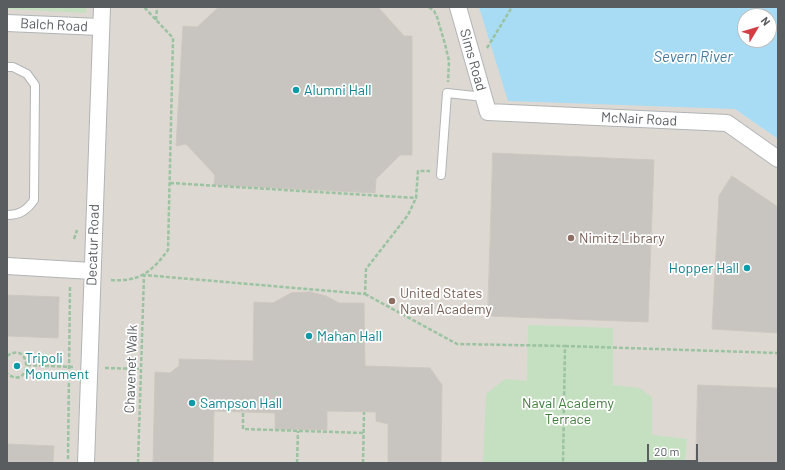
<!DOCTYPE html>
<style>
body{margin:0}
#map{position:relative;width:785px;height:470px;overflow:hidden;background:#ebe7e1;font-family:Barlow,sans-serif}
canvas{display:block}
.frame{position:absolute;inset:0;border:8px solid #595d60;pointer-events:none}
.north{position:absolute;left:737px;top:8px;width:40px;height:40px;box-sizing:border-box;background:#fff;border:1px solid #bdbebf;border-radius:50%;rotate:52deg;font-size:11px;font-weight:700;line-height:16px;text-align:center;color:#595d60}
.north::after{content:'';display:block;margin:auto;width:14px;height:18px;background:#d43d44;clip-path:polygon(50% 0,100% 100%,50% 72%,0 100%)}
.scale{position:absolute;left:647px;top:444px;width:51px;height:18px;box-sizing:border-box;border:2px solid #595d60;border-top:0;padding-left:5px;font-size:12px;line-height:14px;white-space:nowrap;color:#595d60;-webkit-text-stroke:3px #fff;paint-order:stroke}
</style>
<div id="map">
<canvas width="785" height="470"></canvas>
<div class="frame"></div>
<div class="north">N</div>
<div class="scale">20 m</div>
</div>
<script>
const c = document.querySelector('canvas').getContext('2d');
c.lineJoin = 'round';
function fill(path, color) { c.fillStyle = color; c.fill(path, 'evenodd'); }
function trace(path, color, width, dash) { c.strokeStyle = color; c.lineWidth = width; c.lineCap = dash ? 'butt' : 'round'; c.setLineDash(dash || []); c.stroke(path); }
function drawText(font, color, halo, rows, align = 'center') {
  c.font = font + ' Barlow,sans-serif'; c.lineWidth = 3.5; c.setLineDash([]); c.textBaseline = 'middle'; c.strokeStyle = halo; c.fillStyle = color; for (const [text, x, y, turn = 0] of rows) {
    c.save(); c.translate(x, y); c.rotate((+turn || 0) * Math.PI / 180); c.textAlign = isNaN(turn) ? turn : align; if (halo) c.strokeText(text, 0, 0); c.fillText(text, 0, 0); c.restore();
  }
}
fill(new Path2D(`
 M7 7H482L735 109 778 139V463H7Z`), '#ddd9d2');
fill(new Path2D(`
 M7 7H86V13L7 9Z
 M528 325 613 328V385L639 388 652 397V435L687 439 685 463H483L486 394 505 379 527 381Z`), '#c4e0c0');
fill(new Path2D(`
 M479 7H778V139L735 109 508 101ZM745 16H769V40H745Z`), '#a7dcf4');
const building = new Path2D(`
 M219 7H378L404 36H412V155H400L376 179 375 193 214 185 215 175 186 144 176 146 183 26 197 27Z
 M493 153 654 160 648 322 488 316Z
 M732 176 778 207V333L712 329 719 196Z
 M311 292 326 296 339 303H364L365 366 430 368 442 385 441 463H388V424L376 421V412L327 411V430L275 429V413L214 411 213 463H153L155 372 170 373 179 366V359L253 361 254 302 273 303 291 293Z
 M7 295 59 297 58 338 7 336Z
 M698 385 778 388V463H696Z
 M7 444 54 446 53 463H7Z`);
fill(building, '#c8c4bf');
trace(building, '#cec8c0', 1);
const service = new Path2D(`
 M7 67H13L27 74 35 85 34 200C27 210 20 215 7 215
 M441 175 447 93 484 97`);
const minor = new Path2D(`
 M458 7 488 112 727 123 778 159
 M7 23 100 27
 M7 266 92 271
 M86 463 102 7`);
trace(service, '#b1b4b7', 10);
trace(minor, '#b1b4b7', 18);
trace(new Path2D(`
 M429 7 434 11 437 17 445 44 449 61 448 82
 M156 20 157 7
 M487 48 512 7
 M170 183 416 198 418 171H430
 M74 239 77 230
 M111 280C139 282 152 272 168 250L173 38 144 7
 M365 294 457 344 565 346 563 463
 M565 346 778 353
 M7 356C32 339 33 391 7 374
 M27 365 74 367
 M105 368 141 369
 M243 413V429L364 433
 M68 459 70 286
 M138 463 144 275 365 294 366 269 408 215 416 198
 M297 463 298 431
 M363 463 364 412`), '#9bc2a1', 2.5, [4, 2]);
trace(service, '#fff', 8);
trace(minor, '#fff', 16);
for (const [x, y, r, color] of [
 [296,90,4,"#0f9aa8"],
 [571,238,4,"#8d6e63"],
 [747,268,4,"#0f9aa8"],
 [392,301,4,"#8d6e63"],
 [309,336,4,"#0f9aa8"],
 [17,366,4,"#0f9aa8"],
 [192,403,4,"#0f9aa8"]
]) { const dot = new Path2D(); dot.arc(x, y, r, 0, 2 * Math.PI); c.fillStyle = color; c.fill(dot); trace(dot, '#fff', 1.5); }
drawText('14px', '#595d60', '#fff', [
 ["Balch Road",54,25,3],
 ["Sims Road",473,60,74],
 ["McNair Road",639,119,3],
 ["Decatur Road",93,245,-88],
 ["Chavenet Walk",131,369,-88]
]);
drawText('14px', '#0d838f', '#fff', [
 ["Alumni Hall",304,90],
 ["Hopper Hall",739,268,"right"],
 ["Mahan Hall",317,336],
 ["Tripoli",25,358],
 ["Monument",25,374],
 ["Sampson Hall",200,403]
], 'left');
drawText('14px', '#785e54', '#fff', [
 ["Nimitz Library",579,238],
 ["United States",400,293],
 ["Naval Academy",400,309]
], 'left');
drawText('14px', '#427c3d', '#fff', [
 ["Naval Academy",568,403],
 ["Terrace",568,419]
]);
drawText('italic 15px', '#457a9c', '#fff', [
 ["Severn River",693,57]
]);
</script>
